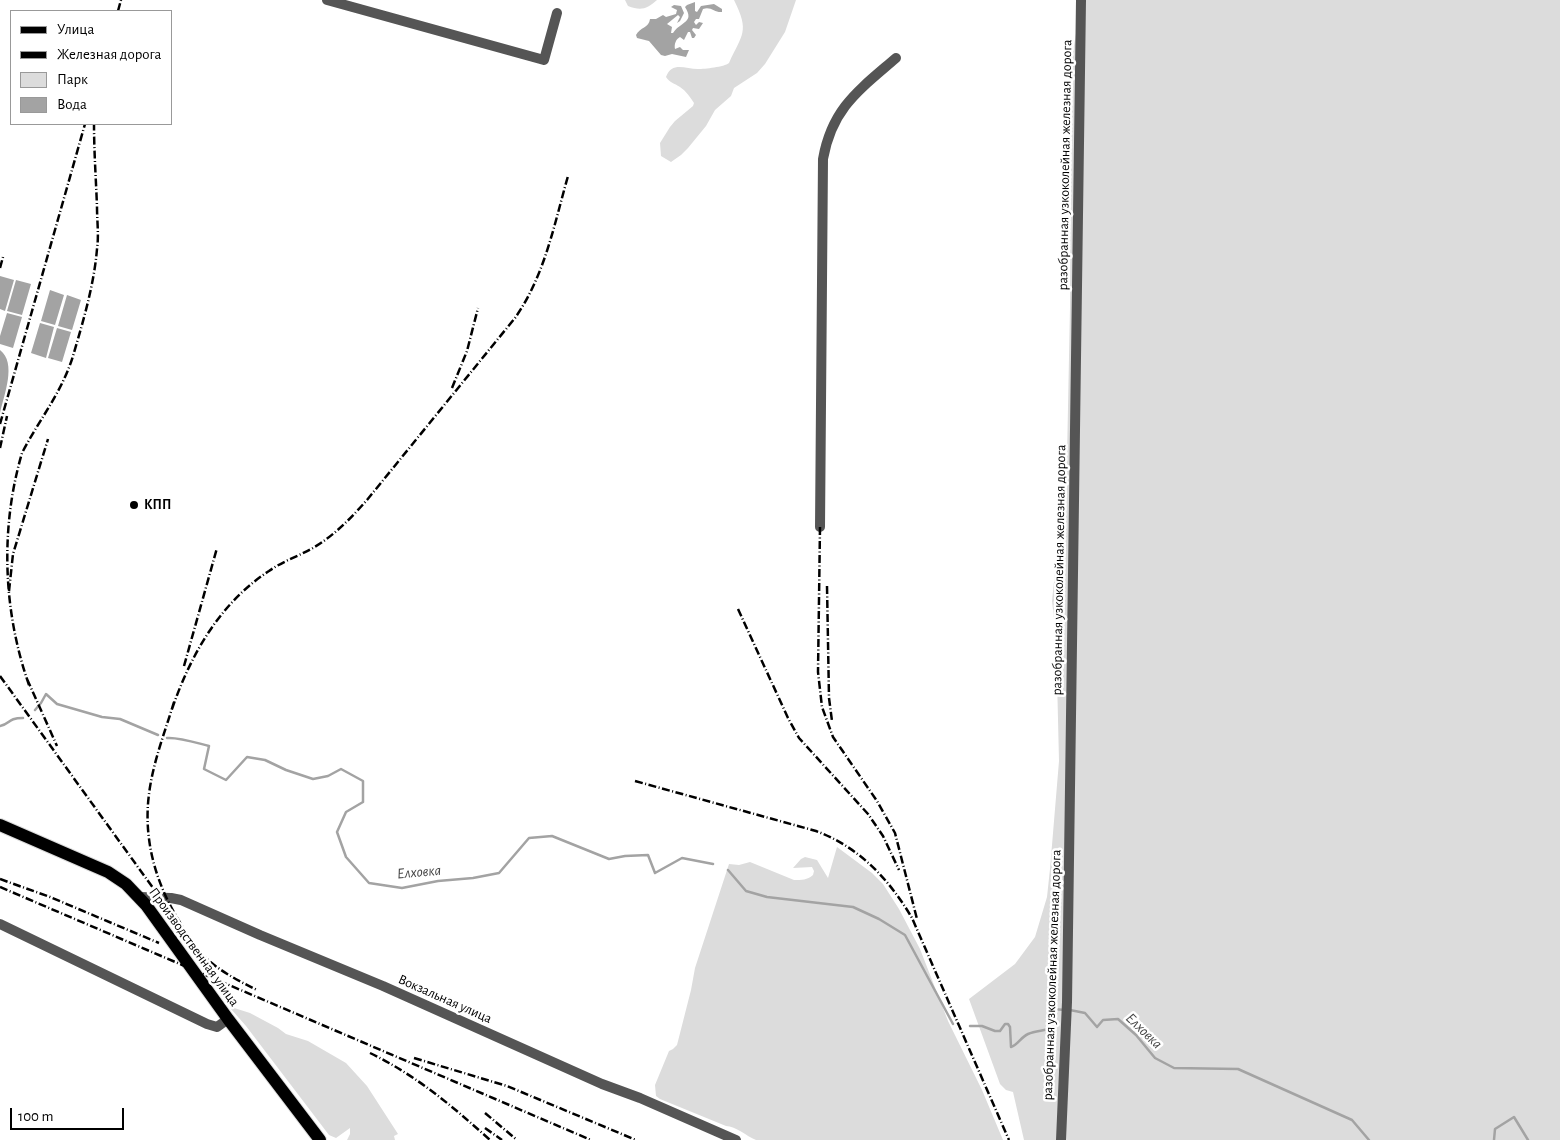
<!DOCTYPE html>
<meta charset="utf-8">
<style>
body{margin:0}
#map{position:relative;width:1560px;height:1140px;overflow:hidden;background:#fff;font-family:"Alegreya Sans",sans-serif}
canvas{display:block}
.legend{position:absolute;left:10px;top:10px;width:162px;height:115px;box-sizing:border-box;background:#fff;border:1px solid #999;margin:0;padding:6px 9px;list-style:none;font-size:15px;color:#000}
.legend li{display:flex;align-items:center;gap:10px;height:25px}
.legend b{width:25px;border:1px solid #999}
.scale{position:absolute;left:10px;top:1108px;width:114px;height:22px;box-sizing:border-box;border:2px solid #000;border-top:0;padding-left:6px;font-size:15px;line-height:18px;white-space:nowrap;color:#000;-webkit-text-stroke:4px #fff;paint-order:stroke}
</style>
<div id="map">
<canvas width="1560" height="1140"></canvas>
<ul class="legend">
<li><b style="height:6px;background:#000"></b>Улица</li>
<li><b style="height:6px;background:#000"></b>Железная дорога</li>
<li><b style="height:14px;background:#dcdcdc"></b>Парк</li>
<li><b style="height:14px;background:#a3a3a3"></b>Вода</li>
</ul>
<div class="scale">100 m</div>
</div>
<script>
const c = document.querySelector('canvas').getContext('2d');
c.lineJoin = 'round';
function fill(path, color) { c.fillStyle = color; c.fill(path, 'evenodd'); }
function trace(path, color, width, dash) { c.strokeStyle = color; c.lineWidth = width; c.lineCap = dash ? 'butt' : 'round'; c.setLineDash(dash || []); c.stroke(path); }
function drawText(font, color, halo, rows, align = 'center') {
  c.font = font + ' "Alegreya Sans",sans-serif'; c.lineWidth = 5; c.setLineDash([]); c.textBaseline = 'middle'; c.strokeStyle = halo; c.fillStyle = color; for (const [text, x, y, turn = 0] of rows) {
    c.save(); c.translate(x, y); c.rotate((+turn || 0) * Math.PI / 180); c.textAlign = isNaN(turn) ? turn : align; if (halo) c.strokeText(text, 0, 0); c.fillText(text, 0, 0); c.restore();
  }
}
fill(new Path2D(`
 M625 0H657C647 9 641 11 628 6Z
 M734 0H796L785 32 765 64 757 73 734 88 731 96 715 110 706 126 688 148 681 155 671 162 661 156 660 143 670 127 675 121 693 106 694 103C690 97 686 91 680 87 674 83 670 83 666 77 672 61 685 69 698 69 705 69 724 67 729 63 742 34 750 32 734 0Z
 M1082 0H1560V1140H1024L1013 1092 1006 1090 1000 1084 969 999 1015 964 1035 937 1047 897 1050 869 1059 761 1056 636 1052 601 1067 457 1070 307 1071 116 1067 85Z
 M837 847 872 873 883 884 899 909 920 949 948 1021 982 1090 1003 1140H756C746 1136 736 1126 726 1126L660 1099 656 1096 655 1085 669 1051 673 1049 677 1045 691 990 695 968 729 864 739 865 750 862 794 880C802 880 807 880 813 875L814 871 812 867 793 868 801 859 805 857 817 860 828 878Z
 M231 1007 250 1013 278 1028 286 1034 308 1041 346 1063 367 1086 398 1134 394 1136 395 1140H347L350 1134V1128L336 1138 329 1135 246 1026 231 1009Z`), '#dcdcdc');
fill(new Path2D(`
 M695 2V11L697 12 701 6 714 4 722 9V12C715 13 711 6 703 9L699 19H696L694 22 696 25 699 22 703 23 699 29 693 28 692 30 696 35 694 38H692L690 32H688L684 40 680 37C676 39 674 44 675 49L680 47 683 50H689L686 57 672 54 665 56 661 55 649 41 637 38 636 35C640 27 649 28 650 19H656L663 15 666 17 676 14 677 10 671 7 674 5 681 6 684 13 680 21 677 23 680 17 678 15 667 24 672 27 671 33H673C681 21 695 23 685 7L687 5Z
 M0 276 14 280 5 311 0 309Z
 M16 280 31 284 22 315 7 311Z
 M50 290 64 295 55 325 41 321Z
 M67 295 81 300 72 330 58 326Z
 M7 313 22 317 13 348 0 344V336Z
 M40 323 54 327 46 358 31 353Z
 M57 328 71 332 62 362 48 358Z
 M0 350C17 363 4 395 0 413Z`), '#a3a3a3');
trace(new Path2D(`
 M35 710 41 703 46 694 57 704 102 717 120 719 158 735
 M0 726C11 724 7 718 23 718
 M167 738C179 737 197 743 209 746L204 769 226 780 247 757 265 760 286 770 313 779 328 776 341 769 363 781V802L346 812 337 832 346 857 369 883 402 888 438 881 473 878 499 873 529 838 552 836 609 859 625 856 648 855 655 873 682 858 713 864
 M728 870 746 891 767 897 853 907 879 919 905 935 953 1024
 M1070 1010 1085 1013 1097 1027 1103 1020 1118 1019 1136 1035 1155 1058 1174 1068 1238 1069 1352 1120 1369 1140
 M970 1026H982L995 1031H1000L1005 1024H1008L1010 1027 1011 1047C1018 1045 1021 1037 1028 1034 1035 1031 1042 1031 1049 1029L1048 1014 1050 1010 1053 1009 1065 1010
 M1494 1140 1495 1129 1514 1117 1528 1140`), '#a3a3a3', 2.5);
const major = new Path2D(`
 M0 825 108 872 126 884 146 905 228 1019 320 1140`);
trace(major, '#dbdbdb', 14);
trace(new Path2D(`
 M327 0 544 60 557 13
 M820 527 823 159C832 108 859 90 896 58
 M140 897 171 898 181 900 260 935 383 986 602 1084 640 1098 736 1140
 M0 924 207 1024 217 1027 228 1019
 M1061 1140 1067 1002 1081 0`), '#555', 10);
trace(major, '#000', 12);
trace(new Path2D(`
 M118 11 121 0
 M0 268 3 257
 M452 388 467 351 478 308
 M0 424 85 124
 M0 448 7 416
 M820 527 818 672 822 707 833 737 877 801 895 833 917 919
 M827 586 829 698 832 721
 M9 591 13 554 48 439
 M738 609 788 718 799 738 868 814 883 836 899 870
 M184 666 217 548
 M0 676 161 899
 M27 679 57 746
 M29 685C3 611 0 528 22 453 39 420 62 392 73 356 83 322 94 285 97 249 99 235 97 221 97 207 96 179 94 152 94 124
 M174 702C165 732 153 762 149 794 143 840 156 885 181 924 188 936 195 948 206 958 221 972 239 981 257 990
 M172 709C191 654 220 603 269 571 283 561 299 556 313 548 335 535 351 518 367 500L515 318C545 275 554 225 568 176
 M635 781 816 831C859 847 889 879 912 918L1009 1140
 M0 879 50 897 159 943
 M0 887 591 1140
 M370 1053C417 1076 451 1105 490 1140
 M414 1058 507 1086 636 1140
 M485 1113 517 1140
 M485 1128 502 1140`), '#000', 2.5, [8, 2.5, 1, 2.5]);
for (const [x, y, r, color] of [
 [134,505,5,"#000"]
]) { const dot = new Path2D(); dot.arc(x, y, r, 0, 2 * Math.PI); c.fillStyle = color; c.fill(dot); trace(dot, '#fff', 2); }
drawText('14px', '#000', '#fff', [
 ["разобранная узкоколейная железная дорога",1065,165,-89],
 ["разобранная узкоколейная железная дорога",1059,570,-89],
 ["Производственная улица",194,947,54],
 ["разобранная узкоколейная железная дорога",1052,975,-88],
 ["Вокзальная улица",445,999,24]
]);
drawText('bold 14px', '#000', '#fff', [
 ["КПП",144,505]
], 'left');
drawText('italic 15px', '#444', '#fff', [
 ["Елховка",419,872,-5],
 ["Елховка",1144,1031,44]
]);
</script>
